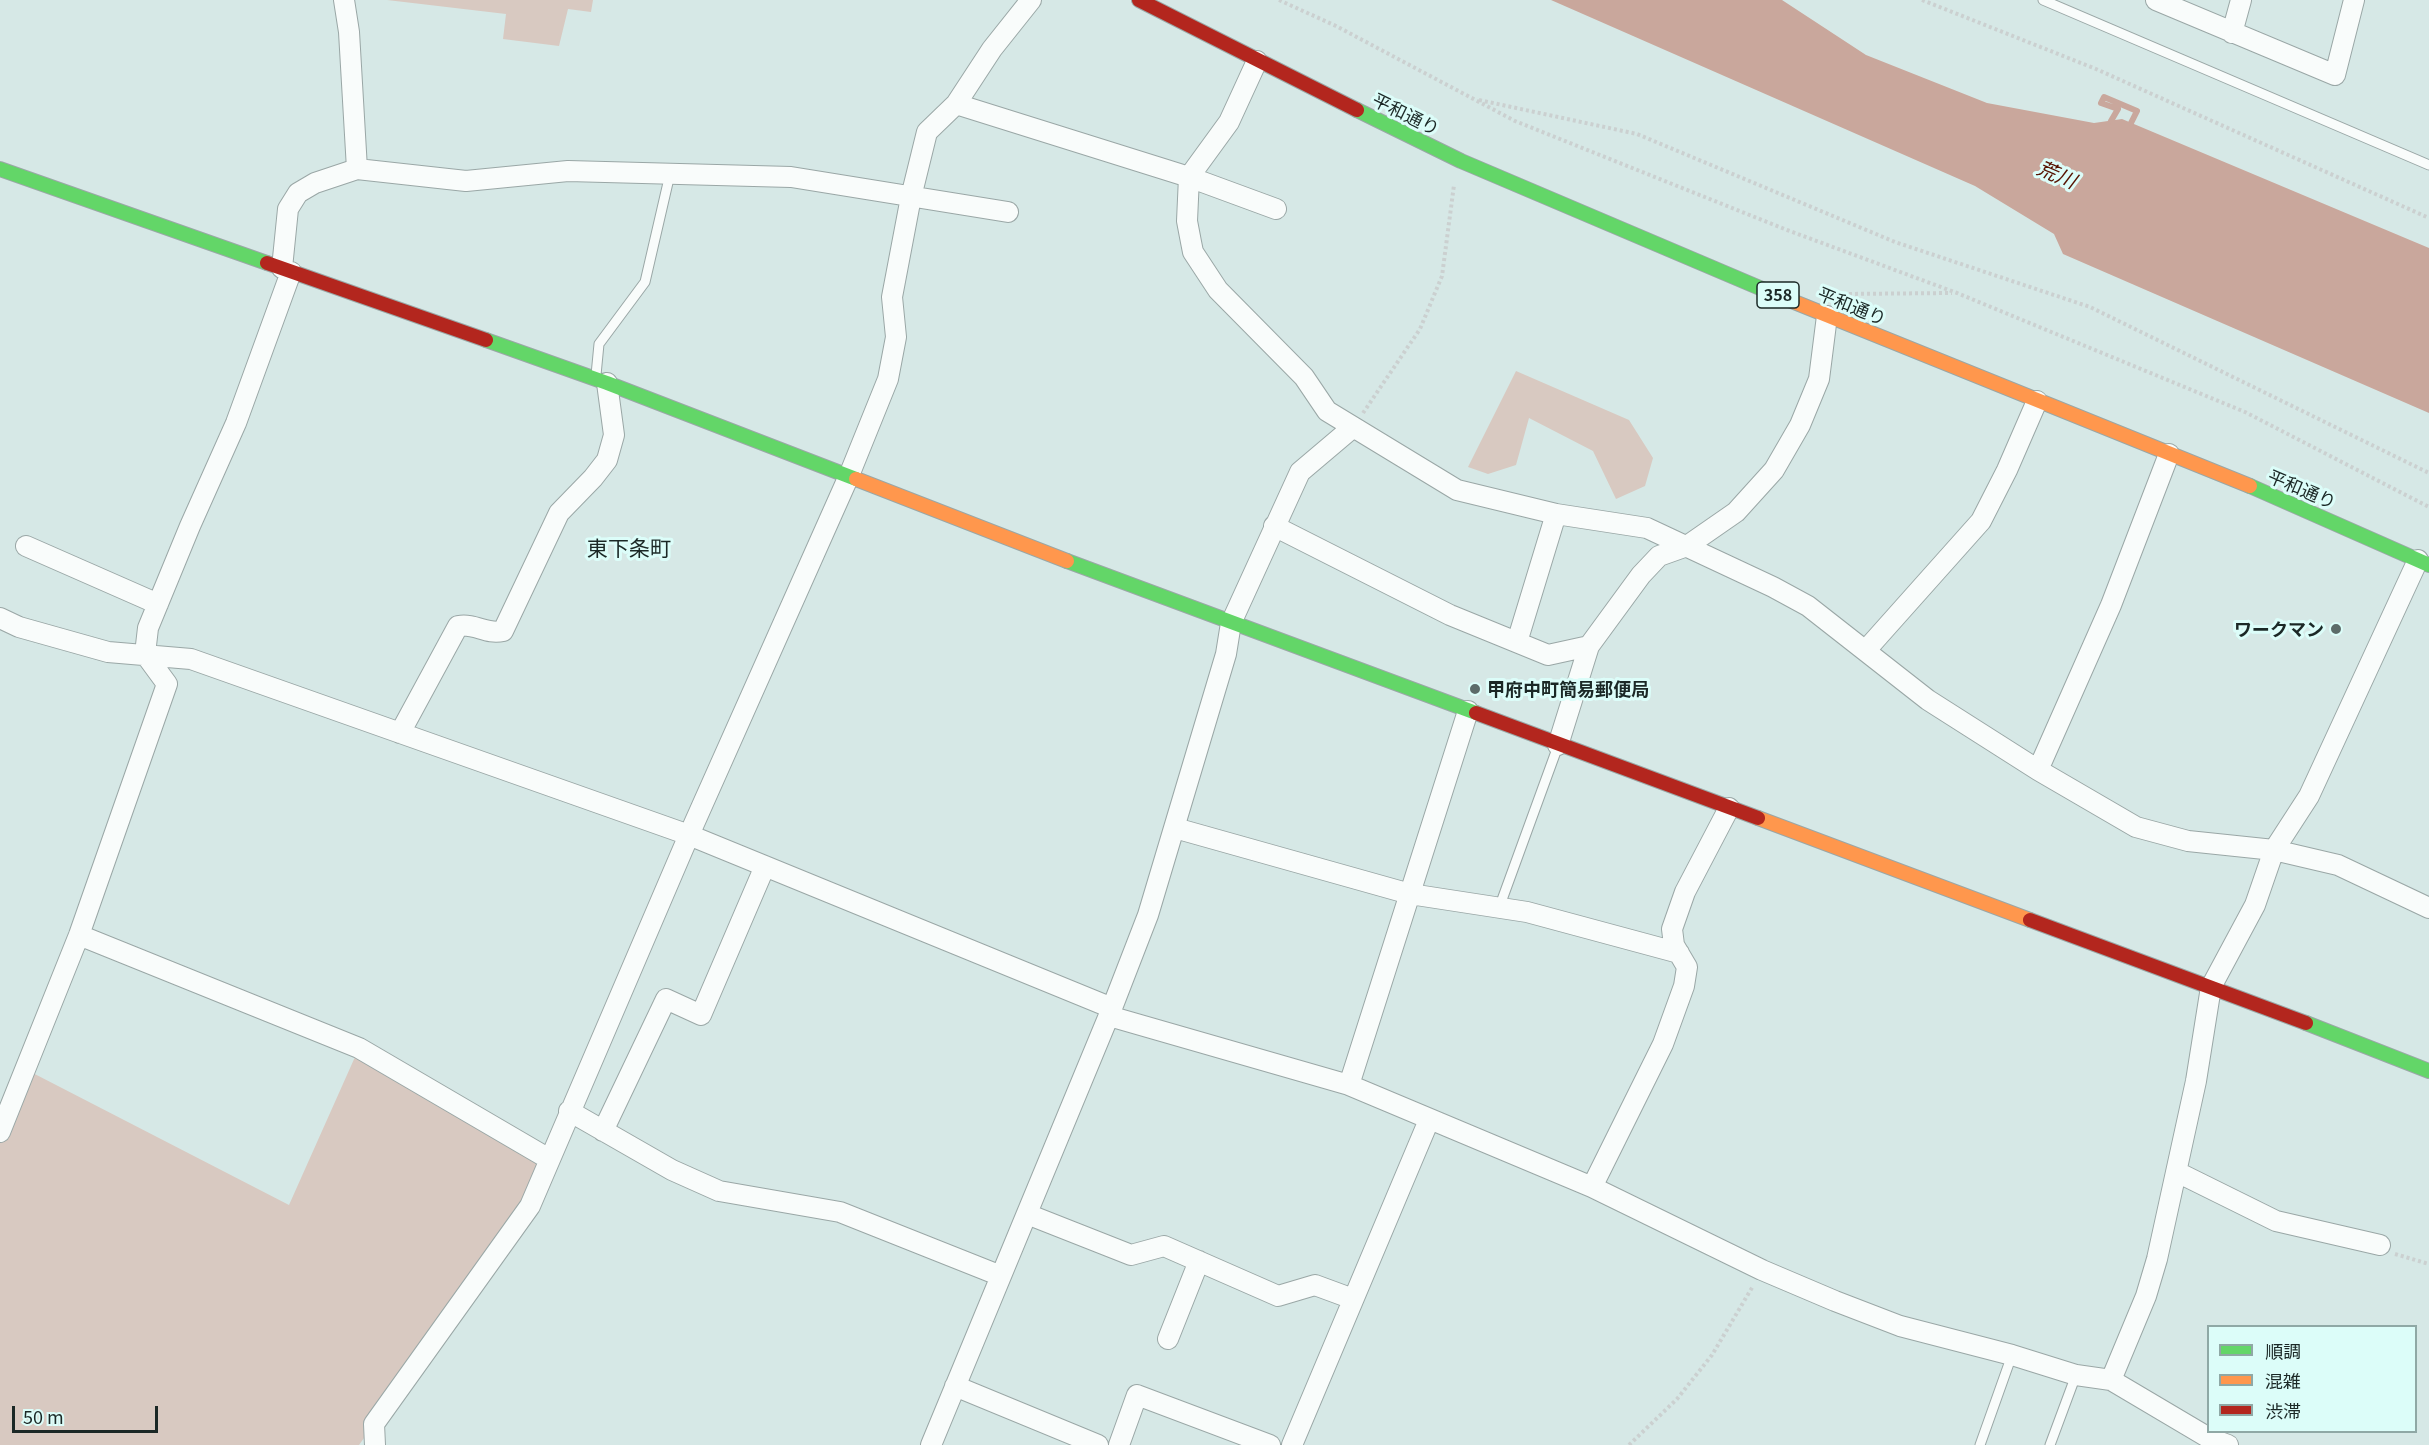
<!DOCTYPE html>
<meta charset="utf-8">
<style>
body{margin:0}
#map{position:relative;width:2429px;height:1445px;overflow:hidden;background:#d6e8e6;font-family:Georgia,"Noto Sans JP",serif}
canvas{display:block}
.legend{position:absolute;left:2207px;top:1325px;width:210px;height:108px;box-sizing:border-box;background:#dcfdf9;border:2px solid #8fa8a5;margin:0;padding:8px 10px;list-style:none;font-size:18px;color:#1b2826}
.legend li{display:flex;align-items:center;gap:12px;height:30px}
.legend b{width:30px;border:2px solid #8fa8a5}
.scale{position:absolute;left:12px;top:1406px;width:146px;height:27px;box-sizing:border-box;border:3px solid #1b2826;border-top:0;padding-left:8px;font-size:18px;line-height:21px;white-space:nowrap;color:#1b2826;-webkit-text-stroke:4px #dcfdf9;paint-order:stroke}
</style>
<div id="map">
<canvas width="2429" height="1445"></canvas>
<ul class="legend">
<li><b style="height:8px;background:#63d668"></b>順調</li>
<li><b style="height:8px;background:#ff974d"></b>混雑</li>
<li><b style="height:8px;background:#b3261e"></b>渋滞</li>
</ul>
<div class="scale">50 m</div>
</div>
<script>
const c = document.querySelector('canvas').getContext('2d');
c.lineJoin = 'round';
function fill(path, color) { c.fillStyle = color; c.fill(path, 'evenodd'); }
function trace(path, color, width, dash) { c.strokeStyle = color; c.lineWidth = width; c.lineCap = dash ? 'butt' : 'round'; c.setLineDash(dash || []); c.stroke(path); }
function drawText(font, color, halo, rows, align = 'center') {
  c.font = font + ' Georgia,"Noto Sans JP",serif'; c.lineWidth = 6; c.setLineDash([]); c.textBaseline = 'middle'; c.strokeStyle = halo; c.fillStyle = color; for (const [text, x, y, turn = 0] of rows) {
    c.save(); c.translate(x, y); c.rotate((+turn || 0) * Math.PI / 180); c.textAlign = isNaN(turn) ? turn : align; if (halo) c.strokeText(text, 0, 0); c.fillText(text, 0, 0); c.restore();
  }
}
fill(new Path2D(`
 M387 0H593L591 12 568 9 559 46 503 39 506 14Z
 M1516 371 1629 420 1653 458 1645 486 1616 499 1593 451 1529 418 1516 465 1488 474 1468 467Z
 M359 1048 549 1159 409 1376 359 1445H0V1132L25 1069 289 1205Z`), '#d8c9c1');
fill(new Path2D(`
 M1551 0H1782L1866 55 1987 103 2094 123 2122 119 2429 248V413L2063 254 2054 234 1975 186Z`), '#c9a79c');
trace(new Path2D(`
 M2111 121 2118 109 2101 103 2104 97 2137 111 2131 123`), '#c9a79c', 6);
const lane = new Path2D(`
 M2043 0 2429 165
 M596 375 599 344 645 282 670 174
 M1499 908 1558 746
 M1980 1445 2012 1355
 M2050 1445 2076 1375`);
const street = new Path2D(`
 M344 0 349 32 357 169
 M2156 0 2335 75 2354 0
 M2232 33 2241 0
 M1257 61 1229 122 1189 177 1187 221 1191 242 1193 252 1218 290 1304 377 1327 411 1457 490 1556 514 1647 528 1773 587 1808 606 1928 700 2038 770 2136 827 2188 841 2274 850 2338 865 2429 908
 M956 104 1189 177 1276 209
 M282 268 288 209 298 193 315 183 357 169 466 181 568 171 791 177 1008 212
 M1274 526 1450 615 1548 655 1589 646
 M26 546 158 604
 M0 618 19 627 108 652 191 659 689 835 1112 1008
 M1517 642 1556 514
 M1866 650 1981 521 2007 470 2037 401
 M400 733 458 626C476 623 486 635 503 631L559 513 593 478 607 460 614 435 607 383
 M1558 745 1589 646 1641 575 1659 556 1687 546 1736 512 1774 470 1800 425 1819 379 1827 316
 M2038 770 2111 605 2169 454
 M1175 828 1410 894 1527 912 1679 953
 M79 935 359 1048 549 1159
 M1109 1016 1349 1085 1592 1187 1762 1270 1835 1301 1900 1326 2012 1355 2076 1375 2111 1380 2209 1438 2228 1445
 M1349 1085 1468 711
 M569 1111 672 1170 719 1191 840 1212 1001 1276
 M603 1131 666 999 701 1015 765 866
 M0 1132 79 935 167 684 145 654 148 628 190 526 236 423 291 272
 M2177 1172 2276 1221 2380 1245
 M1592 1187 1663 1044 1684 986 1687 967 1674 945 1672 929 1685 892 1729 808
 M1027 1214 1131 1255 1164 1246 1278 1296 1315 1285 1353 1299
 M1168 1339 1199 1261
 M2111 1380 2146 1296 2157 1259 2196 1081 2211 987 2255 905 2274 850 2309 796 2418 560
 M955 1386 1098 1445
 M375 1445 374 1424 530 1206 689 835 848 478 888 379 896 337 892 297 911 197 927 132 956 104 992 49 1031 0
 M931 1445 1112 1008 1148 915 1226 654 1231 623 1300 472 1352 428
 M1119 1445 1137 1395 1270 1445
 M1292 1445 1429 1120`);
const fast = new Path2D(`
 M1357 110 1461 161 1767 291
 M0 169 267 263
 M486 340 607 383 856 479
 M2250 486 2429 565
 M1067 561 1476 713
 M2306 1023 2429 1071`);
const slow = new Path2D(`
 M1767 291 2250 486
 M856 479 1067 561
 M1758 818 2030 920`);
const jam = new Path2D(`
 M1139 0 1357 110
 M267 263 486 340
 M1476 713 1758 818
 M2030 920 2306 1023`);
trace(lane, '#9aa7a6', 11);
trace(street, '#9aa7a6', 22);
trace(fast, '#9aa7a6', 16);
trace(slow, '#9aa7a6', 16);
trace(jam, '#9aa7a6', 16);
trace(new Path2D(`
 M1279 0 1336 26 1515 121 1787 230 1957 293 2245 412 2429 507
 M1922 0 2096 69 2429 218
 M1479 100 1637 134 1895 242 2090 307 2429 473
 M1843 294 1952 293
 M1363 413 1420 329 1442 276 1454 185
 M2395 1254 2429 1264
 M1629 1445 1677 1399 1712 1355 1753 1286`), '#cbd0d0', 4, [3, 3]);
trace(lane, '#f9fcfb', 9);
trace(street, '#f9fcfb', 20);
trace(fast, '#63d668', 14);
trace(slow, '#ff974d', 14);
trace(jam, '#b3261e', 14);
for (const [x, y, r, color] of [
 [2336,629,6,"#5c6b69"],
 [1475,689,6,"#5c6b69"]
]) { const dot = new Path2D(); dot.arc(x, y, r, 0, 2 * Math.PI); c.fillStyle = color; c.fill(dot); trace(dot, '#dcfdf9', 2); }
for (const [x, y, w] of [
 [1778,295,42]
]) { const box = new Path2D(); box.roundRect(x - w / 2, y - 13, w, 26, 4.5); c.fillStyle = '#dcfdf9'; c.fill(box); trace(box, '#1b2826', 1.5); }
drawText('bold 16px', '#1b2826', null, [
 ["358",1778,295]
]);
drawText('18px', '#1b2826', '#dcfdf9', [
 ["平和通り",1406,114,26],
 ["平和通り",1852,306,22],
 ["平和通り",2302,489,23]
]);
drawText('bold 18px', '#1b2826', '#dcfdf9', [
 ["ワークマン",2324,629],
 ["甲府中町簡易郵便局",1487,689,"left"]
], 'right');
drawText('italic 20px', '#561201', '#dcfdf9', [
 ["荒川",2057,174,23]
]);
drawText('21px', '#1b2826', '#dcfdf9', [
 ["東下条町",629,548]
]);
</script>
